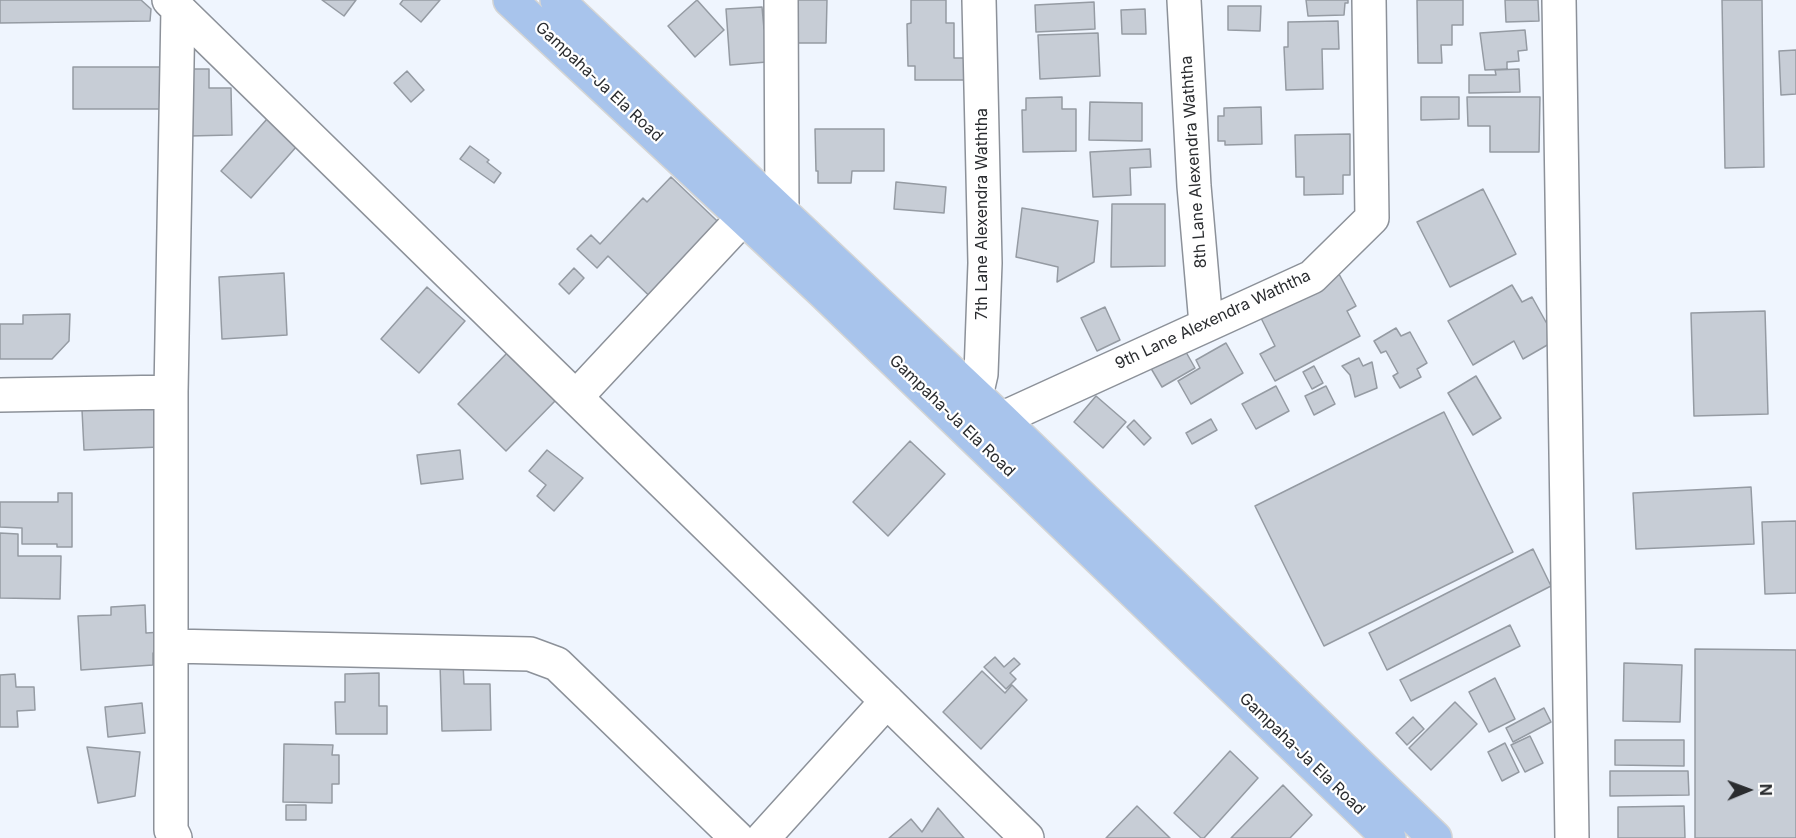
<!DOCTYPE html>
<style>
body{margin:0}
#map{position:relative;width:1796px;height:838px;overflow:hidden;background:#eff5fe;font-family:Inter,sans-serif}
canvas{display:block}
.north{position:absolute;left:1718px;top:760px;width:60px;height:60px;-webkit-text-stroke:4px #fff;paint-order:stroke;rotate:89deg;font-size:16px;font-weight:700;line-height:24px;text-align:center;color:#2a2c2f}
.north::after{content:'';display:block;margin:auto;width:21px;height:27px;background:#2a2c2f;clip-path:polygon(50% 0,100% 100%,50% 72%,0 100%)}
</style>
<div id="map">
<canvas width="1796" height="838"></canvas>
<div class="north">N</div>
</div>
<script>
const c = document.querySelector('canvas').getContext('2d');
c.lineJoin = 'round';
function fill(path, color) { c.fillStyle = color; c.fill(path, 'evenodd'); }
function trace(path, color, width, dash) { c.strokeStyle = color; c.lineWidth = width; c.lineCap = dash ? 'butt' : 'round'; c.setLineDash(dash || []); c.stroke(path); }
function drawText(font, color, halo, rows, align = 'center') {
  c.font = font + ' Inter,sans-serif'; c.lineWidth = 4.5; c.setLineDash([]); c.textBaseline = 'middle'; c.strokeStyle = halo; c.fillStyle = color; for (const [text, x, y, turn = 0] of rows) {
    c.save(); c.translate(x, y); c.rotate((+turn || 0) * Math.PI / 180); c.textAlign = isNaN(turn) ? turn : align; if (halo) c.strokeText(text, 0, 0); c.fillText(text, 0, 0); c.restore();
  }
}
const building = new Path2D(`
 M0 0H141L151 9 150 21 0 23Z
 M322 0H356L344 16Z
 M403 0H440L421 22 400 4Z
 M697 0 724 30 695 57 668 26Z
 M788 0H827L826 43H788Z
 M911 0H946V23H954V58H966V80H915V66H908L907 24 911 23Z
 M1306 0H1348V3H1345L1344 15 1308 16Z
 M1417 0H1463V25H1452V45H1441L1442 63H1418Z
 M1505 0H1538L1539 21 1506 22Z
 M1722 0H1762L1764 167 1725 168Z
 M1094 2 1095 29 1036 32 1035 5Z
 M1228 6H1261L1260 31 1228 30Z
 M762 7 764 29 777 28 767 62 730 65 726 9Z
 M1145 9 1146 34H1122L1121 10Z
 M1338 21 1339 49H1322L1323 89 1286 90 1284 47H1288V22Z
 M1525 30 1527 50 1518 51 1519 61 1507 62V69L1485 70 1480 33Z
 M1098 33 1100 76 1040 79 1038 35Z
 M1796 50V94L1781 95 1779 51Z
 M73 67H160V109H73Z
 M188 69H209V88H231L232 135 189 136Z
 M1519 69 1520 92 1469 93V75H1496L1495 70Z
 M407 71 424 90 411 102 394 83Z
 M1062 97V109H1076V151L1023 152 1022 110H1026V98Z
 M1421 97H1459V119L1421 120Z
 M1467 97H1540L1539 152H1490V126H1468Z
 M1090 102 1142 103V141L1089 140Z
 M1261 107 1262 144 1225 145V141H1218V116H1224V108Z
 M267 119 297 146 251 198 221 171Z
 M815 129H884V171H852L851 183H818V171H816Z
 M1350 134V175H1343V194L1304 195V177H1296L1295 135Z
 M470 146 489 160 487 162 501 173 494 183 460 159Z
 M1150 149 1151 167 1130 168 1131 195 1093 197 1090 152Z
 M671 177 735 238 666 312 608 256 597 268 577 249 591 235 600 244 643 198 647 202Z
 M896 182 946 187 944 213 894 209Z
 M1483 189 1516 254 1450 287 1417 222Z
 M1112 204H1165V266L1111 267Z
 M1022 208 1098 221 1094 262 1057 282 1058 267 1016 257Z
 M574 268 584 278 569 294 559 284Z
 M284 273 287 335 222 339 219 277Z
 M1339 274 1356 306 1347 311 1360 336 1275 381 1260 354 1275 346 1260 316Z
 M1512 285 1522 302 1532 297 1556 340 1523 359 1514 341 1473 365 1448 321Z
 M427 287 465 321 419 373 381 339Z
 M1105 307 1120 340 1097 351 1081 318Z
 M1765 311 1768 414 1694 416 1691 313Z
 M70 314 69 341 52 359H0V324H23V315Z
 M1396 328 1401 336 1410 332 1427 363 1417 369 1421 377 1400 388 1393 376 1398 373 1386 351 1381 353 1374 341Z
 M1226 343 1243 373 1191 404 1178 381 1200 368 1196 360Z
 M1182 345 1195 368 1162 387 1149 365Z
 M508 352 557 399 506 451 458 404Z
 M1359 358 1363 366 1372 362 1377 388 1355 397 1350 375 1342 366Z
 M1314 366 1323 383 1312 389 1303 372Z
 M1476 376 1501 418 1473 435 1448 393Z
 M1276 386 1289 411 1256 429 1242 404Z
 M1326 386 1335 404 1314 415 1305 396Z
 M1096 396 1126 422 1103 448 1074 422Z
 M158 407 160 447 84 450 82 410Z
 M1444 412 1513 552 1324 646 1255 506Z
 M1211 419 1217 430 1192 444 1186 433Z
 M1134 420 1151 438 1144 445 1127 427Z
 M910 441 945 474 888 536 853 502Z
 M460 450 463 479 421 484 417 455Z
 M547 450 583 478 554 511 537 496 546 485 529 471Z
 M1751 487 1754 544 1636 549 1633 493Z
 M58 493H72V547H57V544H22V528L0 527V502H58Z
 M1796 521V593L1765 594 1762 522Z
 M0 533 18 534V556H61L60 599 0 598Z
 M1533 549 1551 586 1387 670 1369 633Z
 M145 605 146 633 162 632 163 652 153 653V665L81 670 78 616 111 615V607Z
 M1510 625 1520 646 1411 701 1400 680Z
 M1695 649 1796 650V838H1695Z
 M995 657 1004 667 1014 658 1020 664 1010 673 1016 679 1006 689 984 667Z
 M463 663 464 684H490L491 730 442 731 440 664Z
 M1624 663 1682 665 1680 722 1623 721Z
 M982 671 1005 693 1012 685 1027 700 981 749 943 712Z
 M379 673V706H387V734H336L335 702H345V674Z
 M15 674 16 687H34L35 710 17 711 18 727H0V675Z
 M1495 678 1515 719 1489 732 1469 692Z
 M1455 702 1477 724 1431 770 1409 748Z
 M142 703 145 733 108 737 105 707Z
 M1544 708 1551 722 1513 742 1506 728Z
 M1413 717 1424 729 1407 745 1396 733Z
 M1530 736 1543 763 1525 772 1511 745Z
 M1615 740H1684V766L1615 765Z
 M1505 743 1519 772 1502 781 1488 752Z
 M284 744 333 745 332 755H339V784H332V803L283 802Z
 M87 747 140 752 135 796 98 803Z
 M1230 751 1258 778 1204 838H1201L1174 813Z
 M1610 771H1688L1689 795 1610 796Z
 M1283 785 1312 815 1290 838H1231Z
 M286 805H306V820H286Z
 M1137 806 1170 838H1106Z
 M1684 806 1685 838H1618V807Z
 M938 808 964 838H889L911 819 922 832Z`);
fill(building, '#c7cdd6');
trace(building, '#959ba3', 1.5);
const minor = new Path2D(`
 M169 0 1027 838
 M781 0 782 211
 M1184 0 1194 186 1206 324
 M1559 0 1572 838
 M0 395 171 392
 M576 397 744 217
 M962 417 976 396 981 374 985 263 979 0
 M981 436 1001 419 1312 277 1372 218 1369 0
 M171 646 530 654 557 664 737 838
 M175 838 171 830V392L178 8
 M763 838 887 701`);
const highway = new Path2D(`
 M510 0 823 292 1389 838
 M557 0 1001 419 1435 838`);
trace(minor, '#8c9199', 36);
trace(highway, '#d4d5d5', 36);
trace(minor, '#fff', 33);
trace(highway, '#a8c4ec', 33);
drawText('16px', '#2a2c2f', '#fff', [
 ["Gampaha-Ja Ela Road",599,82,43],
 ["8th Lane Alexendra Waththa",1194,162,-94],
 ["7th Lane Alexendra Waththa",982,214,-90],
 ["9th Lane Alexendra Waththa",1213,320,-25],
 ["Gampaha-Ja Ela Road",952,416,44],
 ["Gampaha-Ja Ela Road",1302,754,44]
]);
</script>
